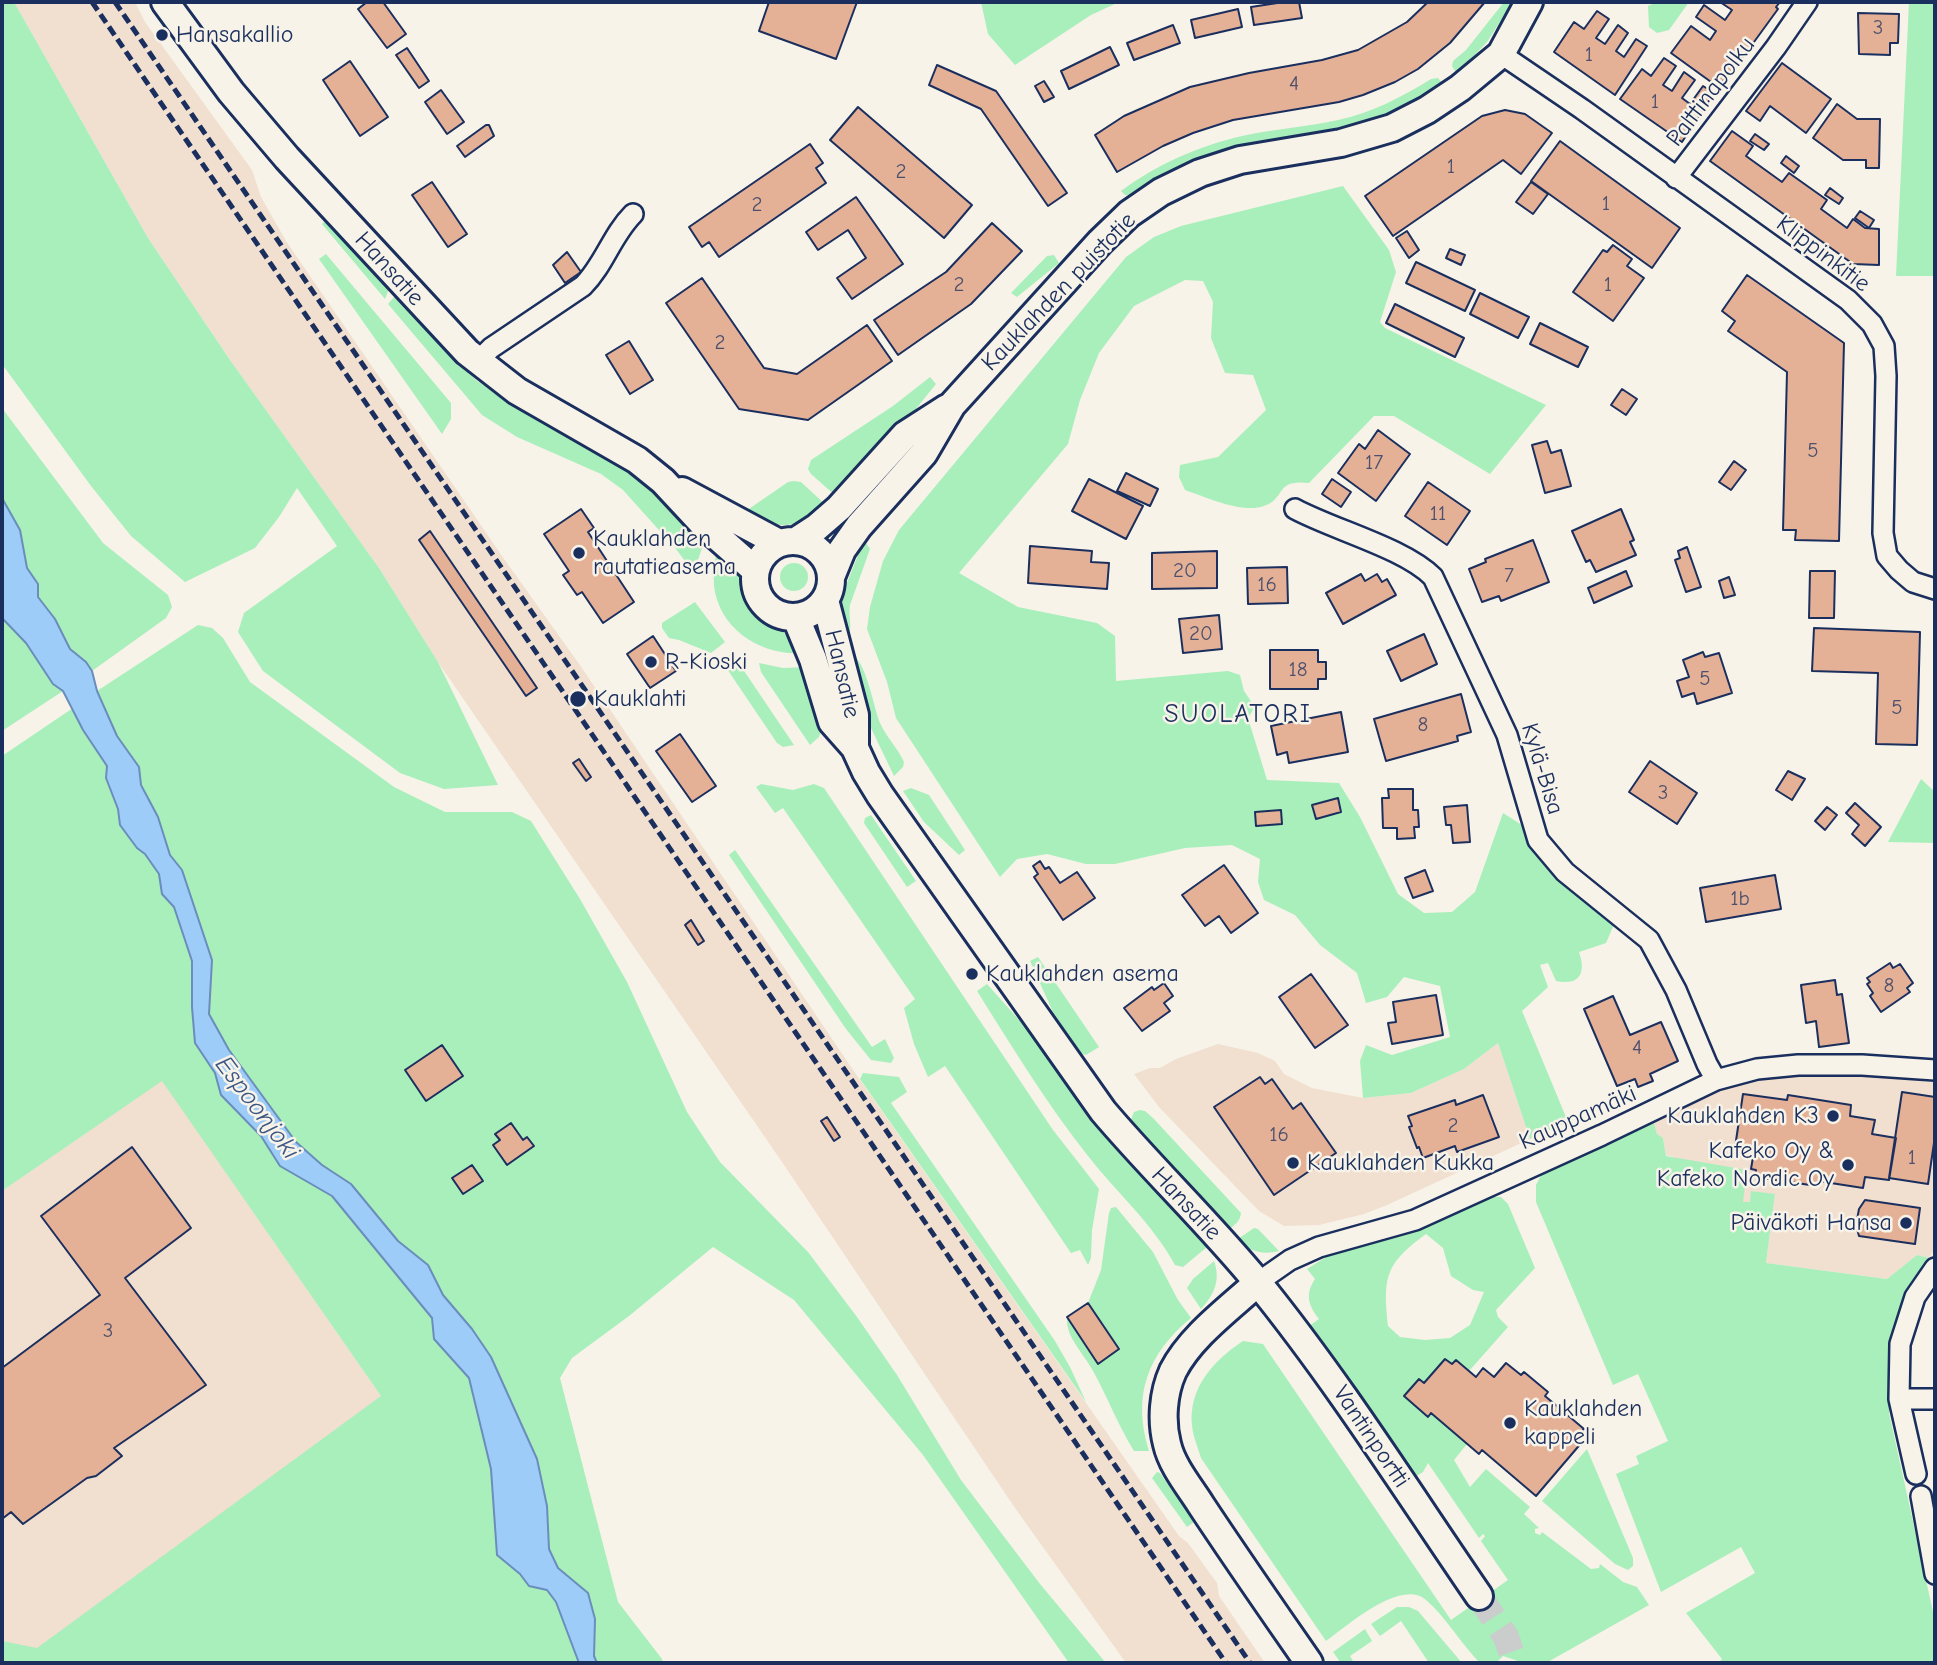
<!DOCTYPE html>
<meta charset="utf-8">
<style>
body{margin:0}
#map{position:relative;width:1937px;height:1665px;overflow:hidden;background:#f7f3e8;font-family:"Comic Neue",sans-serif}
canvas{display:block}
.frame{position:absolute;inset:0;border:4px solid #1b2f5e;pointer-events:none}
</style>
<div id="map">
<canvas width="1937" height="1665"></canvas>
<div class="frame"></div>
</div>
<script>
const c = document.querySelector('canvas').getContext('2d');
c.lineJoin = 'round';
function fill(path, color) { c.fillStyle = color; c.fill(path, 'evenodd'); }
function trace(path, color, width, dash) { c.strokeStyle = color; c.lineWidth = width; c.lineCap = dash ? 'butt' : 'round'; c.setLineDash(dash || []); c.stroke(path); }
function drawText(font, color, halo, rows, align = 'center') {
  c.font = font + ' "Comic Neue",sans-serif'; c.lineWidth = 5; c.setLineDash([]); c.textBaseline = 'middle'; c.strokeStyle = halo; c.fillStyle = color; for (const [text, x, y, turn = 0] of rows) {
    c.save(); c.translate(x, y); c.rotate((+turn || 0) * Math.PI / 180); c.textAlign = isNaN(turn) ? turn : align; if (halo) c.strokeText(text, 0, 0); c.fillText(text, 0, 0); c.restore();
  }
}
fill(new Path2D(`
 M14 2H135L145 22 252 170 261 197 286 241 502 556 582 668 851 1067 1179 1536 1188 1543 1217 1583 1219 1596 1265 1663H1126L1015 1508 782 1162 438 662 379 568 230 360 148 238Z
 M1498 1043 1530 1139 1387 1205 1364 1214 1319 1225 1284 1226 1259 1211 1159 1107 1134 1074 1150 1068H1160L1176 1059 1218 1044 1258 1053 1275 1061 1284 1074 1312 1088 1363 1098 1411 1093 1464 1069Z
 M1797 1073 1904 1078 1935 1083V1249L1929 1258 1917 1255 1887 1279 1766 1263 1775 1195 1752 1191 1740 1260 1674 1157 1666 1155 1663 1138 1657 1134 1654 1123 1727 1085 1762 1077Z
 M162 1080 381 1396 403 1663H2V1191Z`), '#f1dfd0');
fill(new Path2D(`
 M2 2H14L148 238 230 360 379 568 438 662 498 785 444 789 400 773 263 671 238 632 244 613 337 546 297 488 279 517 255 548 185 582 131 536 91 486 2 364Z
 M981 2H1119L1091 15 1015 65 988 34Z
 M1504 2H1513L1487 42 1457 74 1452 66 1453 61 1466 50Z
 M1656 2H1689L1669 30 1657 33 1649 27 1648 6Z
 M1909 2H1935V276H1896Z
 M1438 78 1442 83C1386 132 1313 128 1245 145 1204 155 1167 172 1133 196L1125 195 1121 191C1156 165 1198 146 1242 136 1274 129 1306 127 1338 120 1371 113 1402 97 1431 79Z
 M1343 186 1389 250 1396 272 1380 322 1385 328 1546 405 1490 474 1394 416H1374L1309 483C1274 479 1287 498 1264 506 1242 514 1206 497 1185 490L1179 477 1180 465 1218 457 1266 410 1253 375 1225 373 1211 338 1213 302 1203 281 1185 280 1134 306 1099 353 1080 400 1068 444 959 573 1018 607 1097 623 1115 636 1116 681 1228 671 1240 675 1244 691 1255 707 1248 718 1267 780 1339 783 1360 817 1398 894 1424 913 1452 912 1475 892 1503 813 1525 827 1615 922 1606 943 1579 952C1586 972 1581 986 1556 981L1548 963 1540 965 1548 987 1522 1011 1568 1122 1530 1139 1498 1043 1464 1069 1411 1093 1363 1098 1360 1061 1366 1045 1392 1055 1450 1037 1440 986 1404 977 1387 997 1366 1003 1357 973 1320 945 1295 915 1264 900 1258 882 1260 859 1232 845 1185 848 1115 864H1086L1047 854 1017 859 1000 877 896 718 887 682 867 629 870 607 883 561 899 530 1126 257 1154 237 1181 226Z
 M326 220 389 289 385 299 322 224Z
 M326 254 451 403V419L442 434 319 259Z
 M1054 255 1059 263 1017 297 1011 293 1047 256Z
 M395 296 447 353 477 381 645 481 705 539 698 560 697 577 676 549 623 490 601 474 517 437 482 415 388 304Z
 M930 377 936 384 911 415 837 497 811 474 808 469 811 460 893 406Z
 M2 408 103 543 168 595 172 607 166 618 92 671 86 662 70 649 55 619 38 597V584L27 568 20 530 2 498Z
 M794 481 801 482 828 507C789 530 785 530 743 513L788 482Z
 M864 540 870 549 850 605C848 617 854 632 846 641L839 612 845 588Z
 M717 547 738 572 745 597 756 614 783 632 802 653C761 656 719 629 714 586 713 573 715 560 717 547Z
 M780 577a14 14 0 1 1 28 0a14 14 0 1 1-28 0Z
 M695 602 725 642 711 653 679 640 669 638 662 628V623Z
 M2 618 26 643 53 684 63 691 2 731Z
 M198 625 212 628 223 638 250 682 394 787 445 812H512L531 821 580 899 627 982 687 1112 720 1162 808 1252 857 1317 897 1375 961 1480 1040 1584 1106 1663H1069L923 1455 794 1300 713 1247 629 1316 572 1358 560 1378 618 1602 662 1659 663 1663H597L594 1656 595 1619 588 1593 558 1568 548 1549 547 1506 491 1357 472 1329 443 1295 428 1265 398 1241 351 1184 322 1165 296 1142 229 1050 209 1014 212 960 182 870 170 855 158 817 141 785 139 767 117 736 97 691Z
 M853 655C867 665 873 705 880 723 886 737 898 748 904 762L903 767 894 776 871 728 849 656Z
 M734 656 794 745 783 747 777 743 723 663Z
 M759 663 783 668 808 667 822 728 819 737 810 745 761 672Z
 M73 708 83 730 107 766 106 778 118 809 120 825 137 847 145 854 159 874 162 894 174 907 192 961V1007L195 1043 215 1073 221 1095 261 1136 280 1166 332 1196 432 1319 434 1339 469 1378 491 1469 497 1555 520 1574 529 1586 547 1590 556 1602 579 1663H2V1641L37 1648 381 1396 162 1081 2 1191V756Z
 M1921 779 1935 792V843L1888 842Z
 M761 784 793 790 814 784 824 788 1053 1130 1096 1185 1099 1189 1092 1230 1091 1258 1088 1265 1080 1250 1071 1253 945 1066 928 1077 914 1044 904 1008 915 999 783 808 775 813 756 787Z
 M911 788 929 795 965 850 959 855 924 822 903 791Z
 M871 815 916 881 907 887 864 823 865 818Z
 M735 850 872 1047 885 1039 894 1058 891 1063 871 1060 846 1029 729 855Z
 M1038 957 1099 1047 1086 1055 1080 1053 1053 1012 1030 961Z
 M987 984 1035 1038 1079 1102 1119 1152 1200 1237 1207 1247 1183 1267 1175 1265C1153 1224 1117 1193 1088 1156 1047 1104 1012 1047 977 991Z
 M863 1073 899 1077 907 1092 891 1103 1055 1341 1070 1367 1086 1402 860 1079Z
 M1140 1110 1145 1111 1153 1118 1241 1213C1240 1221 1236 1224 1229 1229L1130 1122 1134 1112Z
 M1654 1123 1657 1134 1663 1138 1666 1156 1747 1170 1743 1202H1750L1751 1191 1775 1194 1766 1263 1887 1279 1917 1255 1929 1258 1912 1286 1891 1349 1889 1413 1935 1621V1663H1718L1722 1659 1686 1613 1755 1573 1741 1547 1661 1592 1616 1474 1639 1464 1636 1456 1668 1441 1638 1374 1613 1385 1536 1202V1185L1542 1173Z
 M1493 1197H1501L1508 1204 1535 1268 1496 1310 1498 1317 1508 1327 1469 1371 1456 1360 1452 1364 1445 1359 1424 1383 1418 1379 1404 1396 1428 1417 1431 1413 1467 1444 1454 1460 1470 1487 1486 1469 1530 1507 1524 1514 1539 1528 1535 1529V1533L1540 1535 1542 1532 1591 1569 1599 1568 1600 1564 1623 1582 1637 1587 1649 1605 1546 1663H1524L1503 1656 1496 1663H1480C1462 1645 1445 1616 1426 1600 1401 1578 1347 1626 1326 1641L1201 1458C1198 1448 1193 1436 1192 1426 1188 1388 1214 1360 1243 1341L1263 1344 1451 1620 1508 1580 1481 1541 1485 1536 1483 1534 1479 1538 1428 1463 1423 1472 1415 1477 1335 1359 1309 1326 1319 1319C1308 1305 1305 1294 1315 1279L1307 1269 1331 1254 1420 1229ZM1426 1234 1443 1248 1451 1276 1473 1290 1484 1292 1470 1325 1450 1338 1425 1340 1400 1337 1388 1326C1383 1277 1385 1264 1426 1234Z
 M1116 1207 1153 1252 1178 1300 1191 1318C1147 1354 1132 1396 1149 1451H1134C1118 1425 1108 1398 1093 1371 1085 1355 1065 1337 1067 1317L1098 1363 1119 1349 1088 1303 1101 1270 1109 1213 1111 1208Z
 M1254 1228 1258 1229 1279 1251C1263 1255 1249 1252 1238 1239Z
 M1214 1261C1221 1280 1214 1295 1201 1309L1187 1288 1193 1279Z
 M1587 1449 1633 1558V1566L1628 1570 1615 1564 1542 1501Z
 M1157 1472 1160 1473 1194 1522 1187 1527 1152 1478Z
 M1397 1607H1409L1418 1611 1462 1663H1429L1401 1621 1380 1636 1371 1624Z
 M1365 1629 1372 1641 1350 1656 1354 1663H1341L1333 1652Z`), '#a8efbb');
const water = new Path2D(`
 M2 498 20 530 27 568 38 584V597L55 619 70 649 86 662 92 671 97 691 117 736 139 767 141 785 158 817 170 855 182 870 212 960 209 1014 229 1050 296 1142 322 1165 351 1184 398 1241 428 1265 443 1295 472 1329 491 1357 537 1459 547 1506 549 1549 558 1568 588 1593 595 1619 594 1656 597 1663H579L556 1602 547 1590 529 1586 520 1574 497 1555 491 1469 469 1378 434 1339 432 1318 332 1196 280 1166 261 1136 221 1095 215 1073 195 1043 192 1007V961L174 907 162 894 159 874 145 854 137 848 120 825 118 809 106 778 107 766 83 730 63 691 53 684 26 643 2 618Z`);
fill(water, '#9eccf9');
trace(water, '#6a8dbb', 2);
const building = new Path2D(`
 M367 2H383L406 34 387 48 358 9Z
 M769 2H857L836 59 759 31Z
 M1284 2H1299L1302 18 1254 25 1251 7Z
 M1428 2H1485L1450 43 1418 69 1395 82 1363 95 1339 102 1233 120 1193 133 1163 146 1117 172 1095 135 1124 116 1190 87 1249 73 1322 60 1358 50 1407 22Z
 M1720 2H1780L1776 7 1778 9 1738 64 1718 87 1671 53 1691 26 1710 40 1716 31 1696 17 1704 5 1725 20 1732 10Z
 M1238 9 1242 27 1195 38 1191 20Z
 M1597 11 1609 19 1596 38 1605 44 1618 25 1628 33 1616 51 1624 57 1636 39 1647 46 1615 95 1554 52 1574 22 1584 29Z
 M1858 13 1899 14 1898 43H1890V55L1859 54Z
 M1173 25 1180 43 1134 60 1127 43Z
 M1110 47 1119 65 1069 89 1061 71Z
 M407 48 429 81 419 88 396 55Z
 M1664 58 1676 66 1663 85 1672 91 1684 72 1695 80 1682 98 1690 104 1703 86 1714 93 1682 142 1620 99 1642 69 1651 76Z
 M350 61 388 117 360 136 323 80Z
 M1782 63 1831 99 1806 133 1770 106 1760 121 1746 111Z
 M937 65 996 91 1067 193 1048 206 981 109 929 85Z
 M1044 81 1054 97 1044 102 1035 86Z
 M441 90 464 122 447 134 425 102Z
 M1837 104 1857 119H1880L1879 168H1866V160H1843L1813 138Z
 M858 107 972 205 944 238 830 140Z
 M1505 110 1525 114 1552 133 1521 174 1503 160 1393 236 1365 196 1482 116Z
 M486 125H489L494 136 465 157 457 146Z
 M1732 131 1753 146 1746 156 1782 182 1789 173 1827 200 1821 209 1847 228 1853 219 1865 228 1879 229V265L1853 264 1710 161Z
 M1755 134 1769 144 1764 150 1750 141Z
 M1560 141 1680 228 1652 268 1531 181Z
 M810 144 823 163 816 168 826 183 719 257 709 242 702 247 689 227Z
 M1786 156 1799 166 1794 173 1781 163Z
 M432 182 467 234 448 247 412 195Z
 M1531 182 1548 194 1533 214 1516 202Z
 M1830 188 1843 198 1839 204 1825 195Z
 M856 197 903 264 852 299 837 278 866 258 848 230 818 250 806 232Z
 M1860 211 1874 220 1869 228 1855 218Z
 M992 223 1022 251 971 304 898 355 874 320 946 272Z
 M1407 231 1419 250 1409 258 1396 238Z
 M1613 245 1632 259 1627 266 1644 278 1613 321 1573 292 1603 250 1607 252Z
 M1450 249 1465 255 1461 265 1446 258Z
 M567 252 581 272 565 283 553 265Z
 M1416 262 1475 290 1465 311 1406 283Z
 M1747 275 1844 343 1839 541 1795 540 1796 530H1783L1787 372 1728 331 1735 321 1722 311Z
 M702 278 764 368 797 374 867 325 892 361 808 420 739 409 666 303Z
 M1480 293 1529 317 1518 338 1470 314Z
 M1395 304 1464 338 1455 357 1386 323Z
 M1540 323 1588 347 1578 367 1530 344Z
 M629 341 653 380 630 394 606 355Z
 M1622 389 1637 399 1626 415 1611 405Z
 M1378 430 1410 454 1376 501 1338 473 1359 444 1365 449Z
 M1547 441 1551 453 1561 450 1571 486 1545 493 1532 445Z
 M1734 461 1746 470 1731 490 1719 482Z
 M1126 473 1158 489 1150 506 1117 491Z
 M1089 479 1143 506 1126 539 1072 511Z
 M1332 479 1351 492 1341 507 1322 494Z
 M1428 482 1470 511 1447 545 1405 516Z
 M581 509 594 528 588 532 634 602 603 623 582 592 577 595 563 575 569 571 544 534Z
 M1621 509 1634 540 1630 542 1636 555 1596 572 1590 560 1586 562 1572 531Z
 M430 531 537 688 526 696 419 540Z
 M1533 540 1549 582 1501 601 1499 596 1482 602 1469 569 1486 562 1485 559Z
 M1030 546 1092 551 1091 562 1109 563 1107 589 1028 583Z
 M1687 547 1701 587 1686 592 1675 560 1680 558 1678 551Z
 M1217 551V588L1152 589V553Z
 M1287 567 1288 603 1248 604 1247 568Z
 M1626 571 1632 586 1594 603 1588 588Z
 M1810 571H1835L1834 618H1809Z
 M1361 574 1365 581 1377 574 1382 582 1387 579 1396 595 1343 624 1326 593Z
 M1729 577 1735 595 1724 598 1719 581Z
 M1219 615 1222 649 1183 653 1179 619Z
 M1814 628 1920 632 1917 745 1876 744 1878 673 1812 671Z
 M1424 634 1437 664 1401 681 1387 651Z
 M653 636 676 671 650 688 627 654Z
 M1270 650H1318V662H1326V679H1318V689H1270Z
 M1703 652 1705 657 1719 653 1732 693 1697 704 1694 693 1682 697 1677 681 1689 677 1683 660Z
 M1461 694 1471 732 1457 736 1458 741 1386 761 1374 719Z
 M1341 712 1348 752 1289 763 1287 752 1277 755 1271 726Z
 M680 734 716 786 692 802 656 751Z
 M579 759 591 777 586 781 573 763Z
 M1650 761 1697 793 1677 824 1629 792Z
 M1788 771 1805 779 1792 800 1776 790Z
 M1388 789H1413V810H1418L1419 827H1414L1415 838 1397 839V828H1383L1382 798H1389Z
 M1338 798 1341 812 1316 819 1312 805Z
 M1855 803 1881 827 1865 846 1852 834 1859 825 1846 813Z
 M1467 805 1470 842 1453 843 1451 825H1446L1444 807Z
 M1827 807 1837 815 1825 830 1815 821Z
 M1281 810 1282 824 1256 826 1255 812Z
 M1040 861 1045 869 1049 867 1060 883 1077 872 1095 898 1063 920 1034 877 1038 874 1033 866Z
 M1224 865 1258 913 1231 933 1219 916 1205 926 1182 895Z
 M1425 870 1433 891 1413 898 1405 878Z
 M1775 875 1781 909 1706 922 1700 888Z
 M691 920 704 941 698 945 685 925Z
 M1890 963 1893 968 1900 964 1913 983 1907 988 1910 992 1881 1012 1870 996 1873 993 1867 984 1870 982 1867 978Z
 M1311 974 1348 1025 1315 1048 1279 997Z
 M1835 980 1837 995 1842 994 1849 1043 1819 1047 1816 1021 1806 1023 1801 985Z
 M1164 983 1173 996 1164 1003 1170 1011 1142 1031 1124 1008 1152 987 1154 990Z
 M1436 995 1443 1035 1392 1044 1388 1023 1396 1022 1393 1002Z
 M1613 996 1630 1035 1661 1022 1678 1061 1650 1074 1653 1081 1638 1087 1635 1079 1617 1086 1584 1009Z
 M442 1045 463 1076 426 1101 405 1070Z
 M1260 1077 1265 1084 1272 1079 1293 1109 1301 1103 1336 1153 1274 1195 1214 1107Z
 M1902 1092 1935 1097V1136L1928 1184 1889 1178Z
 M1743 1094 1787 1100 1788 1095 1851 1105 1850 1116 1875 1120 1872 1134 1896 1138 1889 1180 1865 1177 1863 1188 1818 1181 1817 1186 1755 1177 1756 1170 1751 1169 1753 1157 1734 1154Z
 M1483 1095 1499 1137 1457 1152 1455 1146 1423 1158 1419 1147 1417 1148 1409 1127 1412 1126 1408 1116 1455 1100 1456 1105Z
 M827 1117 840 1137 834 1141 821 1121Z
 M511 1123 523 1140 527 1137 534 1146 507 1165 493 1145 500 1140 495 1134Z
 M132 1147 191 1228 125 1278 206 1385 114 1448 122 1456 96 1476 87 1478 23 1524 11 1512 2 1519V1368L100 1295 41 1216Z
 M472 1165 483 1181 463 1194 452 1178Z
 M1865 1200 1920 1208 1915 1244 1859 1236 1856 1225 1859 1209Z
 M1088 1303 1119 1349 1098 1364 1067 1317Z
 M1445 1359 1452 1364 1456 1360 1476 1377 1483 1368 1494 1377 1506 1363 1521 1375 1524 1372 1548 1392 1545 1396 1584 1429 1577 1436 1583 1441 1536 1496 1482 1450 1479 1454 1431 1413 1428 1417 1404 1396 1419 1379 1424 1383Z`);
fill(building, '#e4b197');
trace(building, '#1b2f5e', 2);
trace(new Path2D(`
 M1479 1596 1506 1637 1515 1663`), '#cbcccc', 26, [26, 13]);
const street = new Path2D(`
 M1501 54 1582 109 1848 300 1872 324 1884 346 1886 376 1883 533 1887 556 1899 570 1913 582 1935 589
 M1676 178 1776 47 1807 2
 M478 361 491 348 583 286C604 265 612 235 633 214
 M1295 509C1334 530 1404 548 1433 577L1507 735 1538 840 1565 872 1649 940 1676 990 1707 1064 1716 1080
 M1257 1283 1290 1260 1319 1247 1415 1220 1602 1135 1716 1080 1757 1069 1798 1065H1862L1935 1070
 M1899 1399H1935
 M1916 1474 1899 1399 1900 1344 1915 1297 1935 1268
 M1921 1496 1935 1574`);
const secondary = new Path2D(`
 M165 2 231 92 287 158 467 352 517 391 637 460 663 481 703 524 755 570
 M682 491 779 543
 M755 579a38 38 0 1 1 76 0a38 38 0 1 1-76 0Z
 M796 541 816 528 839 508 905 435 947 408
 M831 577 842 550 859 526 924 453 952 405 1100 242 1129 214 1161 192 1200 173 1240 160 1341 143 1392 128 1427 110 1460 88 1501 54 1529 2
 M825 600 855 715V748
 M796 618 813 659 832 722 855 748 866 772 880 795 1103 1111C1153 1170 1210 1224 1259 1284 1339 1383 1407 1491 1479 1596
 M1257 1283C1229 1309 1191 1336 1173 1371 1163 1393 1161 1421 1167 1444 1172 1466 1189 1486 1201 1505 1236 1558 1273 1611 1309 1663`);
trace(street, '#1b2f5e', 24);
trace(secondary, '#1b2f5e', 32);
trace(street, '#f7f3e8', 19);
trace(secondary, '#f7f3e8', 26);
trace(new Path2D(`
 M92 2 1226 1663
 M115 2 1250 1663`), '#1b2f5e', 5, [10, 5]);
for (const [x, y, r, color] of [
 [162,35,7,"#1b2f5e"],
 [579,553,7,"#1b2f5e"],
 [651,662,7,"#1b2f5e"],
 [578,699,9,"#1b2f5e"],
 [972,974,7,"#1b2f5e"],
 [1833,1116,7,"#1b2f5e"],
 [1293,1163,7,"#1b2f5e"],
 [1848,1165,7,"#1b2f5e"],
 [1906,1223,7,"#1b2f5e"],
 [1510,1423,7,"#1b2f5e"]
]) { const dot = new Path2D(); dot.arc(x, y, r, 0, 2 * Math.PI); c.fillStyle = color; c.fill(dot); trace(dot, '#f7f3e8', 2.5); }
drawText('21px', '#4d506c', null, [
 ["3",1878,28],
 ["1",1589,55],
 ["4",1294,84],
 ["1",1655,102],
 ["1",1451,167],
 ["2",901,172],
 ["1",1606,204],
 ["2",757,205],
 ["2",959,285],
 ["1",1608,285],
 ["2",720,343],
 ["5",1813,451],
 ["17",1374,463],
 ["11",1438,514],
 ["20",1185,571],
 ["7",1509,576],
 ["16",1267,585],
 ["20",1201,634],
 ["18",1298,670],
 ["5",1705,679],
 ["5",1897,708],
 ["8",1423,725],
 ["3",1663,793],
 ["1b",1740,899],
 ["8",1889,986],
 ["4",1637,1048],
 ["2",1453,1126],
 ["16",1279,1135],
 ["1",1912,1158],
 ["3",108,1331]
]);
drawText('24px', '#1b2f5e', '#f7f3e8', [
 ["Hansakallio",176,35],
 ["Kauklahden",593,539],
 ["rautatieasema",593,567],
 ["R-Kioski",665,662],
 ["Kauklahti",594,699],
 ["Kauklahden asema",986,974],
 ["Kauklahden K3",1819,1116,"right"],
 ["Kafeko Oy &",1834,1151,"right"],
 ["Kafeko Nordic Oy",1834,1179,"right"],
 ["Kauklahden Kukka",1307,1163],
 ["Päiväkoti Hansa",1892,1223,"right"],
 ["Kauklahden",1524,1409],
 ["kappeli",1524,1437]
], 'left');
drawText('24px', '#1b2f5e', '#f7f3e8', [
 ["Palttinapolku",1711,92,-53],
 ["Klippinkitie",1823,254,37],
 ["Hansatie",389,269,48],
 ["Kauklahden puistotie",1059,292,-46],
 ["Hansatie",842,674,77],
 ["Kylä-Bisa",1542,769,73],
 ["Kauppamäki",1578,1118,-24],
 ["Hansatie",1186,1204,47],
 ["Vantinportti",1371,1437,56]
]);
c.letterSpacing = '2px';
drawText('26px', '#1b2f5e', '#f7f3e8', [
 ["SUOLATORI",1238,715]
]);
c.letterSpacing = '0px';
drawText('italic 26px', '#3c5685', '#f7f3e8', [
 ["Espoonjoki",257,1108,53]
]);
</script>
